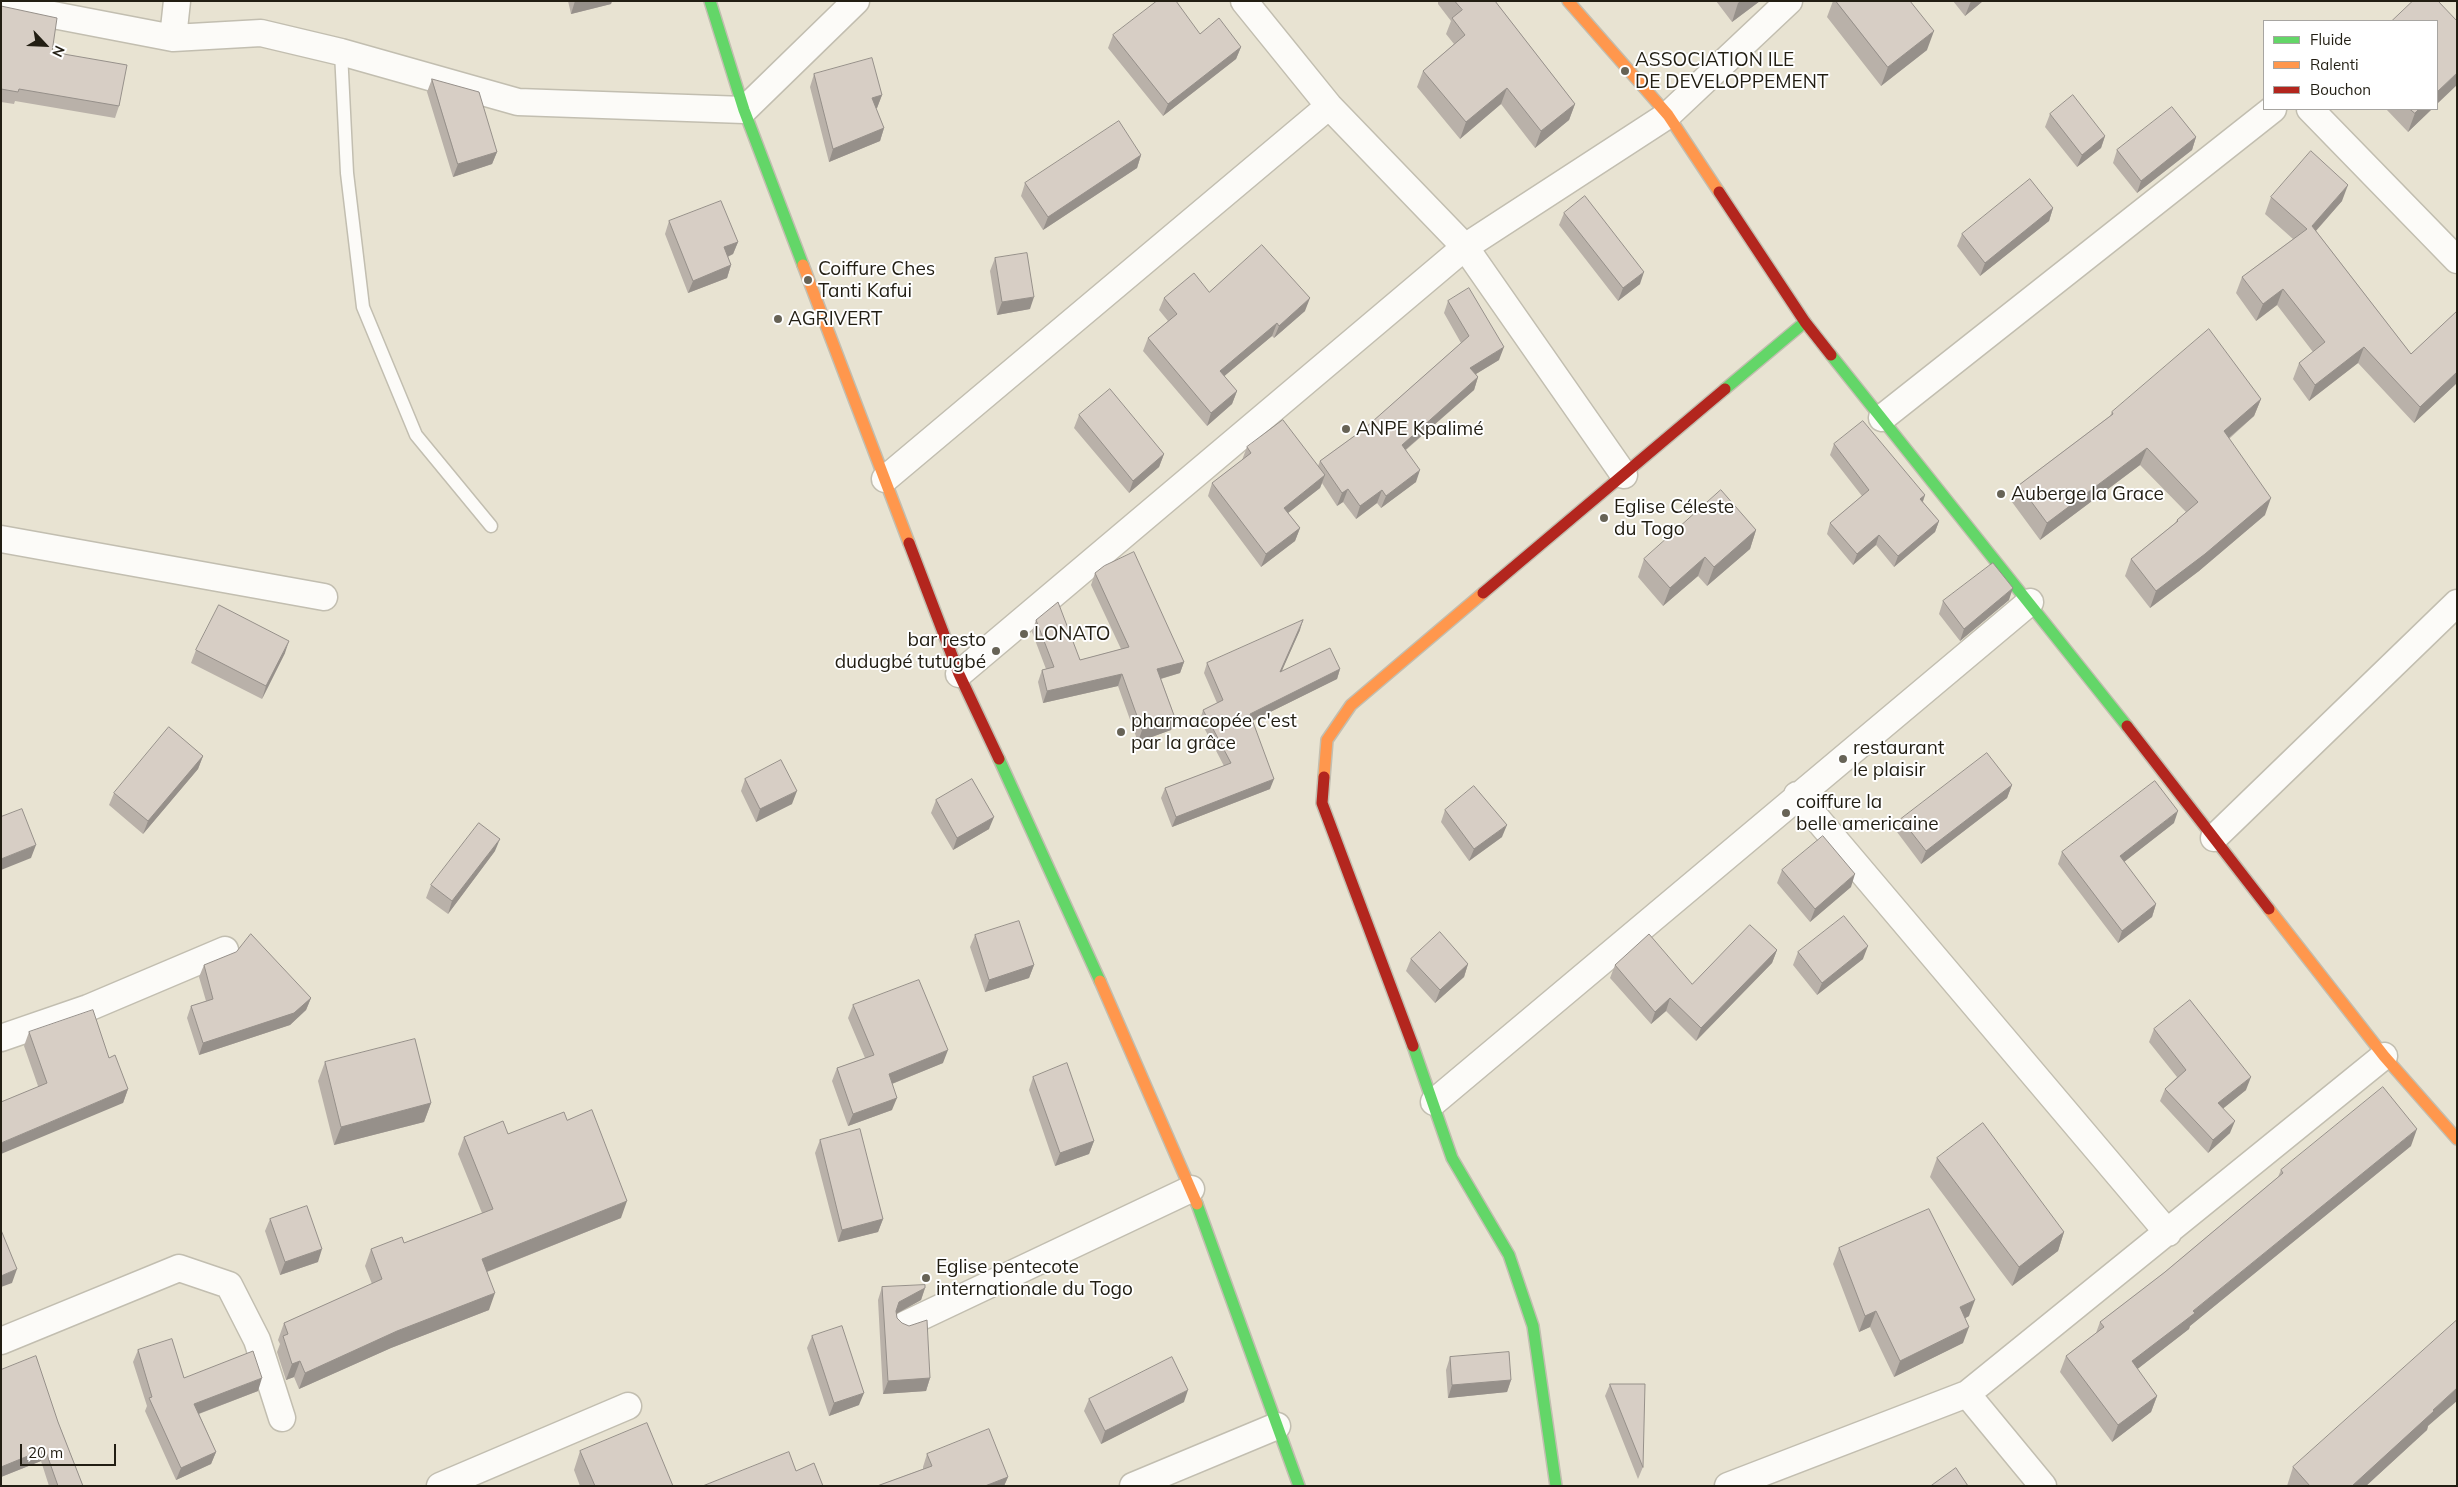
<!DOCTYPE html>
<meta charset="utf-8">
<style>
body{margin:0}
#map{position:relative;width:2458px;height:1487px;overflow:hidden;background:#e8e3d2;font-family:Mulish,sans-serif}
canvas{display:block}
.frame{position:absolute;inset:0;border:2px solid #221e13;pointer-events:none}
.legend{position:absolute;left:2263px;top:20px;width:175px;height:90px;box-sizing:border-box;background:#fff;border:1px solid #a7a5a1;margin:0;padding:6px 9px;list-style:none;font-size:15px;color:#221e13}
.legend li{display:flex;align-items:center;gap:10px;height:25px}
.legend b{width:25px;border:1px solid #a7a5a1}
.north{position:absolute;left:20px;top:20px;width:50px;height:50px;-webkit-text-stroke:4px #fff;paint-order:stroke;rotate:115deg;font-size:14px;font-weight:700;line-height:20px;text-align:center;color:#221e13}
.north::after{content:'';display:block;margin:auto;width:18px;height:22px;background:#221e13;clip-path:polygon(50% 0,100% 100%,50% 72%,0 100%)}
.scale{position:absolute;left:20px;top:1444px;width:96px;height:22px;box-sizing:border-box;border:2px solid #221e13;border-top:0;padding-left:6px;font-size:15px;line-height:18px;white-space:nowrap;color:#221e13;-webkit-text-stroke:4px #fff;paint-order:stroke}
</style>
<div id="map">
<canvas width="2458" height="1487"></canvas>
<div class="frame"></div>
<ul class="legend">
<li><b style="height:6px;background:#63d668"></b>Fluide</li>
<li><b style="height:6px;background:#ff974d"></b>Ralenti</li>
<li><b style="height:6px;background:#b3261e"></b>Bouchon</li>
</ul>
<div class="north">N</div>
<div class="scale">20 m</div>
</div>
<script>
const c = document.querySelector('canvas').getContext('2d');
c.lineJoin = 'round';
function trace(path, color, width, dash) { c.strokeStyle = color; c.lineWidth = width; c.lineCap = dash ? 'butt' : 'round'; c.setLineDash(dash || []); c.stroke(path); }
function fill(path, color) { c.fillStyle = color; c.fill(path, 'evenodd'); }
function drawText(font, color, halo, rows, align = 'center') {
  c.font = font + ' Mulish,sans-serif'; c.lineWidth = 4; c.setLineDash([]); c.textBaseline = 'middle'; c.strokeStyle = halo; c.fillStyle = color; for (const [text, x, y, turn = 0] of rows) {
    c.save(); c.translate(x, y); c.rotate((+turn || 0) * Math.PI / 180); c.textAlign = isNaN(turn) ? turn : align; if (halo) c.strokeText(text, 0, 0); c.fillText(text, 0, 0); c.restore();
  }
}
const lane = new Path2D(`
 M341 52 347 173 363 307 416 435 491 526`);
const street = new Path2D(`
 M177 1 173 38 261 33 341 52 518 102 744 110 856 1
 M1244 1 1329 106 1465 247 1624 475
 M1 5 173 38
 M2310 109 2457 260
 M1882 418 2273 109
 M885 479 1329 106
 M1 539 324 597
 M959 674 1465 247 1668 115 1789 1
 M1797 795 2168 1233
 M2214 838 2457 603
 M1 1038 88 1008 225 950
 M1434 1102 2030 602
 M906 1324 1191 1189
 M1 1341 179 1268 229 1285 257 1340 282 1418
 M1967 1394 2043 1486
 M440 1486 628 1406
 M1133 1486 1277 1426
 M1728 1486 1967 1394 2384 1056`);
const fast = new Path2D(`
 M710 1 744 110 803 265
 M1831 355 2127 726
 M1725 389 1805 322
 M999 759 1100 981
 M1413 1046 1452 1158 1509 1255 1533 1326 1556 1486
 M1197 1204 1299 1486`);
const slow = new Path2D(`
 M1568 1 1668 115 1719 192
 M803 265 909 543
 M1324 777 1327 740 1351 705 1483 593
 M2269 909 2384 1056 2457 1139
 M1100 981 1197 1204`);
const jam = new Path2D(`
 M1719 192 1805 322 1831 355
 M909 543 959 674 999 759
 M1483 593 1725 389
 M2127 726 2269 909
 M1324 777 1322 803 1413 1046`);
trace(lane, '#c2beb0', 15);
trace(street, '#c2beb0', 29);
trace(fast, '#c2beb0', 14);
trace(slow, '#c2beb0', 14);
trace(jam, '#c2beb0', 14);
trace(lane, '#fcfbf8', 12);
trace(street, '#fcfbf8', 26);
trace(fast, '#63d668', 11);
trace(slow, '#ff974d', 11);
trace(jam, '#b3261e', 11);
fill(new Path2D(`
 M568 1H612L611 4 571 14Z
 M1438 1H1495L1575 104 1569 120 1535 148 1501 104 1460 139 1417 87 1423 71 1454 44 1446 34 1451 21 1438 4Z
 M1716 1H1760L1732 22Z
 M1833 1H1910L1927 50 1881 86 1827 17Z
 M1953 1H1983L1965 16Z
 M1 6 52 52 119 106 115 118 15 101 14 104 1 102Z
 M1200 34 1241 47 1236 59 1163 116 1108 48 1113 35Z
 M814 74 882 95 877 108H876L884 128 880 141 829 162 810 87Z
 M432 79 497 152 492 164 453 177 427 92Z
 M2386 109H2432L2408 132Z
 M2050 114 2105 136 2101 148 2077 167 2045 127Z
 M2196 137 2192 150 2137 193 2113 163 2117 150Z
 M1141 155 1137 168 1043 230 1021 196 1025 183Z
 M2271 197 2342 201 2316 231 2411 354 2457 311V383L2414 423 2358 363 2309 401 2293 379 2299 363 2313 352 2277 305 2256 321 2236 293 2242 277 2293 239 2265 214Z
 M2053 208 2049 221 1980 276 1957 246 1962 234Z
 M1564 213 1640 284 1618 301 1559 225Z
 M669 221 738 242 733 254 728 257 731 265 727 278 688 293 665 234Z
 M995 258 1030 309 997 315 990 271Z
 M1209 292 1305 311 1274 338 1272 336 1224 376 1237 391 1232 404 1207 426 1143 351 1148 338 1168 321 1159 310 1164 298Z
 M1448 301 1499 360 1476 374 1478 377 1474 390 1406 450 1416 482 1381 508 1377 503 1356 519 1343 502 1337 506 1322 483 1320 488 1288 513 1300 528 1295 541 1261 567 1208 496 1212 483 1242 460 1247 447 1318 466 1320 461 1364 429 1461 343 1444 313Z
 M2261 399 2254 416 2229 439 2265 515 2199 571 2150 608 2125 576 2131 559 2175 523 2177 520 2186 512 2140 465 2040 540 2012 502 2019 485 2110 416 2112 412Z
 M1079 415 1164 454 1159 467 1129 493 1074 428Z
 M1834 444 1925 495 1923 502 1939 521 1935 532 1894 567 1876 545 1853 565 1827 534 1830 523 1862 496 1830 455Z
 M1756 530 1750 549 1707 586 1698 576 1663 606 1638 577 1644 559Z
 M1095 573 1184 662 1180 673 1161 679 1175 718 1171 730 1138 742 1118 686 1043 703 1038 682 1042 670 1046 669 1032 632 1036 620 1080 660 1121 649 1091 585Z
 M2009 600 1960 641 1939 614 1943 601Z
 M1300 630 1281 672 1340 669 1337 679 1252 721 1270 789 1172 827 1161 798 1165 788 1224 766 1200 720 1203 710 1217 703 1204 673 1207 663Z
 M196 650 285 653 262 699 191 663Z
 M203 756 198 769 143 834 109 805 114 793Z
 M745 779 792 804 756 822 741 791Z
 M2012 785 2007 798 1921 864 1897 832 1901 819Z
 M936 800 989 829 953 850 931 813Z
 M1445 810 1502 837 1469 861 1441 822Z
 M2174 823 2124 862 2156 904 2152 917 2118 943 2058 864 2062 852Z
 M495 851 448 914 426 898 431 885Z
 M1782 870 1851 887 1810 922 1777 883Z
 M975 935 1034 965 1029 978 985 992 970 947Z
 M1777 950 1772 963 1696 1041 1666 1011 1651 1024 1610 978 1615 965 1692 984Z
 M1798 952 1863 959 1817 995 1793 965Z
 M1411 959 1468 964 1464 977 1435 1003 1406 971Z
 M204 965 311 998 306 1010 290 1025 199 1055 187 1018 191 1006 206 1001 199 977Z
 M853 1005 943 1063 892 1084V1110L848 1126 832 1081 837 1068 865 1058 848 1018Z
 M2154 1029 2246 1090 2223 1108 2230 1133 2208 1153 2160 1101 2165 1089 2177 1077 2149 1042Z
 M29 1032 109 1058 128 1089 123 1103 38 1086 24 1046Z
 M325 1062 431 1103 424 1122 334 1145 318 1081Z
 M1033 1077 1094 1141 1089 1154 1055 1166 1029 1090Z
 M567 1120 621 1218 487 1272 489 1310 391 1348 299 1389 294 1377 286 1380 277 1352 280 1344 278 1340 284 1323 372 1284 365 1266 371 1249 404 1243 482 1213 458 1154 464 1137 508 1134Z
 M820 1140 883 1219 878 1232 838 1242 815 1153Z
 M2411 1146 2190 1326 2189 1329 2137 1369 2157 1396 2151 1412 2112 1442 2060 1372 2066 1356 2096 1333 2100 1322 2165 1272 2278 1177 2281 1170Z
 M1937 1158 2064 1232 2058 1251 2012 1286 1930 1177Z
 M270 1219 318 1262 280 1275 265 1231Z
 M1839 1248 1969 1316 1965 1318 1963 1343 1894 1377 1870 1327 1859 1332 1833 1264Z
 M882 1287 925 1288 921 1300 896 1314 897 1318 930 1378 926 1391 883 1394 878 1300Z
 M812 1336 859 1405 829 1416 807 1348Z
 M138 1350 184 1378 258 1391 199 1414 216 1452 211 1464 176 1480 145 1411 147 1406 133 1362Z
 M1450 1357 1511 1380 1507 1392 1448 1398 1446 1370Z
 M1 1370 58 1422 83 1486H49L41 1461 1 1477Z
 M1610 1384 1643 1467 1638 1479 1605 1396Z
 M1089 1399 1184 1402 1101 1444 1084 1411Z
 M2428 1426 2427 1430 2366 1486H2287L2293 1467Z
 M580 1451 673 1486H580L574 1470Z
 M927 1454 1008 1477 1004 1486H877L923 1469V1467Z`), '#b9b1a9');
fill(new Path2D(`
 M575 1H612L611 4 571 14Z
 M1741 1H1760L1732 22 1738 3Z
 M1971 1H1983L1965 16Z
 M1934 31 1927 50 1881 86 1888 67Z
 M1241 47 1236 59 1163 116 1168 104Z
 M2457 73V85L2437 104V92Z
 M1507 88 1501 104 1460 139 1466 122Z
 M882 95 877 108 867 111 872 98Z
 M1575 104 1569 120 1535 148 1541 131Z
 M2419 109H2432L2408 132 2415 113Z
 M884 128 880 141 829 162 833 149Z
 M2105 136 2101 148 2077 167 2082 155Z
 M2196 137 2192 150 2137 193 2141 181Z
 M497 152 492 164 453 177 458 164Z
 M1141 155 1137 168 1043 230 1048 217Z
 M2348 185 2342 201 2306 242 2312 226Z
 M2053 208 2049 221 1980 276 1985 263Z
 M738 242 733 254 720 260 724 247Z
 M731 265 727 278 688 293 693 281Z
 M1644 272 1640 284 1618 301 1623 288Z
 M2283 289 2277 305 2256 321 2263 304Z
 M1034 297 1030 309 997 315 1002 302Z
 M1310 298 1305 311 1274 338 1279 326Z
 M1277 323 1272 336 1215 384 1220 371Z
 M1504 347 1499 360 1466 380 1470 368Z
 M2364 347 2358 363 2309 401 2315 385Z
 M2457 372V383L2414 423 2420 407Z
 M1478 377 1474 390 1397 457 1402 445Z
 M1237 391 1232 404 1207 426 1211 413Z
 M2261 399 2254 416 2217 448 2224 431Z
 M2147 448 2140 465 2040 540 2047 523Z
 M1164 454 1159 467 1129 493 1133 481Z
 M1420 470 1416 482 1381 508 1386 496Z
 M1325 475 1320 488 1279 520 1284 508Z
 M1348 489 1343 502 1337 506 1342 493Z
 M1382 490 1377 503 1356 519 1360 506Z
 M1925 495 1921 506 1920 499Z
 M2271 498 2265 515 2199 571 2150 608 2156 591Z
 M1939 521 1935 532 1894 567 1898 556Z
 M1300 528 1295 541 1261 567 1266 554Z
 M1756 530 1750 549 1707 586 1714 567Z
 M1879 535 1876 545 1853 565 1857 554Z
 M1705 557 1698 576 1663 606 1670 588Z
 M2013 588 2009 600 1960 641 1964 629Z
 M1303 620 1300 630 1277 682 1280 672Z
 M289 641 285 653 262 699 266 686Z
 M1184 662 1180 673 1153 681 1157 669Z
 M1340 669 1337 679 1246 724 1250 714Z
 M1122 674 1118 686 1043 703 1047 691Z
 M1175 718 1171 730 1138 742 1142 730Z
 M203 756 198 769 143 834 148 821Z
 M1274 779 1270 789 1172 827 1176 817Z
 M2012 785 2007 798 1921 864 1926 851Z
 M797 791 792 804 756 822 760 809Z
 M2178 811 2174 823 2115 869 2120 856Z
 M994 817 989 829 953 850 957 838Z
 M1507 825 1502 837 1469 861 1474 849Z
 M500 839 495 851 448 914 452 901Z
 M36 845 31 858 1 870V859Z
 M1855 874 1851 887 1810 922 1815 909Z
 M2156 904 2152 917 2118 943 2122 931Z
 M1868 946 1863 959 1817 995 1822 983Z
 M1777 950 1772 963 1696 1041 1701 1028Z
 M1468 964 1464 977 1435 1003 1440 990Z
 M1034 965 1029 978 985 992 989 980Z
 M311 998 306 1010 290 1025 199 1055 203 1043Z
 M1670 998 1666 1011 1651 1024 1655 1012Z
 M948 1050 943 1063 884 1087 889 1074Z
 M2251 1077 2246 1090 2214 1116 2218 1103Z
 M128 1089 123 1103 1 1154V1143Z
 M897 1098 892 1110 848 1126 853 1114Z
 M431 1103 424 1122 334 1145 341 1127Z
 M2235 1121 2230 1133 2208 1153 2213 1140Z
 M2417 1129 2411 1146 2190 1326 2189 1329 2126 1378 2132 1361Z
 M1094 1141 1089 1154 1055 1166 1060 1153Z
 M627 1201 621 1218 476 1276 482 1259Z
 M883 1219 878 1232 838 1242 842 1230Z
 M2064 1232 2058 1251 2012 1286 2019 1267Z
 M322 1249 318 1262 280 1275 285 1262Z
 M17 1269 12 1283 1 1287V1276Z
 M925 1288 921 1300 894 1315 899 1302Z
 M495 1293 489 1310 391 1348 299 1389 305 1373 397 1331Z
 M1975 1300 1969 1316 1955 1324 1960 1307Z
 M1876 1311 1870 1327 1859 1332 1865 1316Z
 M1969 1327 1963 1343 1894 1377 1900 1361Z
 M300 1361 294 1377 286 1380 292 1364Z
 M262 1378 258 1391 190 1417 194 1404Z
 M930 1378 926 1391 883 1394 888 1381Z
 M1511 1380 1507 1392 1448 1398 1452 1385Z
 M2457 1388V1401L2428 1426 2427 1430 2366 1486H2352L2433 1410Z
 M1188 1390 1184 1402 1101 1444 1105 1431Z
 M864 1393 859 1405 829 1416 834 1403Z
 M2157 1396 2151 1412 2112 1442 2118 1425Z
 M45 1449 41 1461 1 1477V1467Z
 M216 1452 211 1464 176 1480 181 1468Z
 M1008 1477 1004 1486H985Z`), '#96908a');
const building = new Path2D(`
 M1157 1H1176L1200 34 1219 18 1241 47 1168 104 1113 35Z
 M1455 1H1495L1575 104 1541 131 1507 88 1466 122 1423 71 1465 35 1452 18 1462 10Z
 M1836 1H1910L1934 31 1888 67Z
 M2413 1H2438L2457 21V73L2437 92V21H2392Z
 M1 6 57 18 52 52 127 65 119 106 19 89 18 92 1 89Z
 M872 58 882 95 872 98 884 128 833 149 814 74Z
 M432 79 479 92 497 152 458 164Z
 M2073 95 2105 136 2082 155 2050 114Z
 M2172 107 2196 137 2141 181 2117 150Z
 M2410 109H2419L2415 113Z
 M1119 121 1141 155 1048 217 1025 183Z
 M2311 151 2348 185 2312 226 2411 354 2457 311V372L2420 407 2364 347 2315 385 2299 363 2325 342 2283 289 2263 304 2242 277 2307 229 2271 197Z
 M2030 179 2053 208 1985 263 1962 234Z
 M1585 196 1644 272 1623 288 1564 213Z
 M721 201 738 242 724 247 731 265 693 281 669 221Z
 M1262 245 1310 298 1279 326 1277 323 1220 371 1237 391 1211 413 1148 338 1177 314 1164 298 1194 273 1209 292Z
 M1027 253 1034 297 1002 302 995 258Z
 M1469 288 1504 347 1470 368 1478 377 1402 445 1420 470 1386 496 1382 490 1360 506 1348 489 1342 493 1320 461 1364 429 1469 336 1448 301Z
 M2209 329 2261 399 2224 431 2271 498 2205 554 2156 591 2131 559 2178 521 2177 520 2198 502 2147 448 2047 523 2019 485 2113 414 2112 412Z
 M1110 389 1164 454 1133 481 1079 415Z
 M1283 420 1325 475 1284 508 1300 528 1266 554 1212 483 1251 453 1247 447Z
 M1863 421 1925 495 1920 499 1939 521 1898 556 1879 535 1857 554 1830 523 1869 490 1834 444Z
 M1721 490 1756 530 1714 567 1705 557 1670 588 1644 559Z
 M1134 552 1184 662 1157 669 1175 718 1142 730 1122 674 1047 691 1042 670 1054 667 1036 620 1058 602 1080 660 1129 647 1095 573 1104 566Z
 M1993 563 2013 588 1964 629 1943 601Z
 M219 605 289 641 266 686 196 650Z
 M1303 620 1280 672 1330 648 1340 669 1250 714 1274 779 1176 817 1165 788 1231 763 1203 710 1223 700 1207 663Z
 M169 727 203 756 148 821 114 793Z
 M1987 753 2012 785 1926 851 1901 819Z
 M781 760 797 791 760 809 745 779Z
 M972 779 994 817 957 838 936 800Z
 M2155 781 2178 811 2120 856 2156 904 2122 931 2062 852Z
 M1474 786 1507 825 1474 849 1445 810Z
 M22 809 36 845 1 859V817Z
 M479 823 500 839 452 901 431 885Z
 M1823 836 1855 874 1815 909 1782 870Z
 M1844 916 1868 946 1822 983 1798 952Z
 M1019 921 1034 965 989 980 975 935Z
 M1750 925 1777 950 1701 1028 1670 998 1655 1012 1615 965 1649 934 1692 984Z
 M1440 932 1468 964 1440 990 1411 959Z
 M251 934 311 998 294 1013 203 1043 191 1006 213 999 204 965 236 952Z
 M919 980 948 1050 889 1074 897 1098 853 1114 837 1068 874 1055 853 1005Z
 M2190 1000 2251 1077 2218 1103 2235 1121 2213 1140 2165 1089 2186 1070 2154 1029Z
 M93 1010 109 1058 115 1055 128 1089 1 1143V1102L47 1083 29 1032Z
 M415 1039 431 1103 341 1127 325 1062Z
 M1067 1063 1094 1141 1060 1153 1033 1077Z
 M2383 1087 2417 1129 2193 1311 2195 1313 2132 1361 2157 1396 2118 1425 2066 1356 2104 1327 2100 1322 2165 1272 2283 1173 2281 1170Z
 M592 1110 627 1201 482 1259 495 1293 397 1331 305 1373 300 1361 292 1364 283 1336 288 1334 284 1323 382 1279 371 1249 402 1237 404 1243 493 1209 464 1137 503 1121 508 1134 564 1112 567 1120Z
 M1983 1123 2064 1232 2019 1267 1937 1158Z
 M860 1129 883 1219 842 1230 820 1140Z
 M307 1206 322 1249 285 1262 270 1219Z
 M1929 1209 1975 1300 1960 1307 1969 1327 1900 1361 1876 1311 1865 1316 1839 1248Z
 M1 1230 17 1269 1 1276Z
 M925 1285V1288L899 1302 896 1311 897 1318 902 1323 909 1326 927 1320 930 1378 888 1381 882 1287Z
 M2457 1320V1388L2433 1410 2434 1411 2352 1486H2310L2293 1467Z
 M842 1326 864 1393 834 1403 812 1336Z
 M172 1339 184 1378 253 1351 262 1378 194 1404 216 1452 181 1468 149 1398 152 1397 138 1350Z
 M1509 1352 1511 1380 1452 1385 1450 1357Z
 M36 1356 58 1422 83 1486H58L45 1449 1 1467V1370Z
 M1172 1357 1188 1390 1105 1431 1089 1399Z
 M1610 1384H1645L1643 1467Z
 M647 1423 673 1486H595L580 1451Z
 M989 1429 1008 1477 985 1486H877L932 1466 927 1454Z
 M789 1452 796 1471 814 1463 823 1486H703Z
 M1956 1468 1968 1486H1931Z`);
fill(building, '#d7cec5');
trace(building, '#96908a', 1);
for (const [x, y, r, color] of [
 [1625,71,5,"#676356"],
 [808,280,5,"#676356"],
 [778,319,5,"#676356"],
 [1346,429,5,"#676356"],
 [2001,494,5,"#676356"],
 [1604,518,5,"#676356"],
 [1024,634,5,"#676356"],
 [996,651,5,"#676356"],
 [1121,732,5,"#676356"],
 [1843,759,5,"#676356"],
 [1786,813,5,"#676356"],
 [926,1278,5,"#676356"]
]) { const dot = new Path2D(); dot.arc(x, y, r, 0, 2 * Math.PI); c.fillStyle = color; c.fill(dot); trace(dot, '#fff', 2); }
drawText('19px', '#221e13', '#fff', [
 ["ASSOCIATION ILE",1635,60],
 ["DE DEVELOPPEMENT",1635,82],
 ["Coiffure Ches",818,269],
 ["Tanti Kafui",818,291],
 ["AGRIVERT",788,319],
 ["ANPE Kpalimé",1356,429],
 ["Auberge la Grace",2011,494],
 ["Eglise Céleste",1614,507],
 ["du Togo",1614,529],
 ["LONATO",1034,634],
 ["bar resto",986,640,"right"],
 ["dudugbé tutugbé",986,662,"right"],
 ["pharmacopée c'est",1131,721],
 ["par la grâce",1131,743],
 ["restaurant",1853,748],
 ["le plaisir",1853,770],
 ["coiffure la",1796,802],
 ["belle americaine",1796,824],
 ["Eglise pentecote",936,1267],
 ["internationale du Togo",936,1289]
], 'left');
</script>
